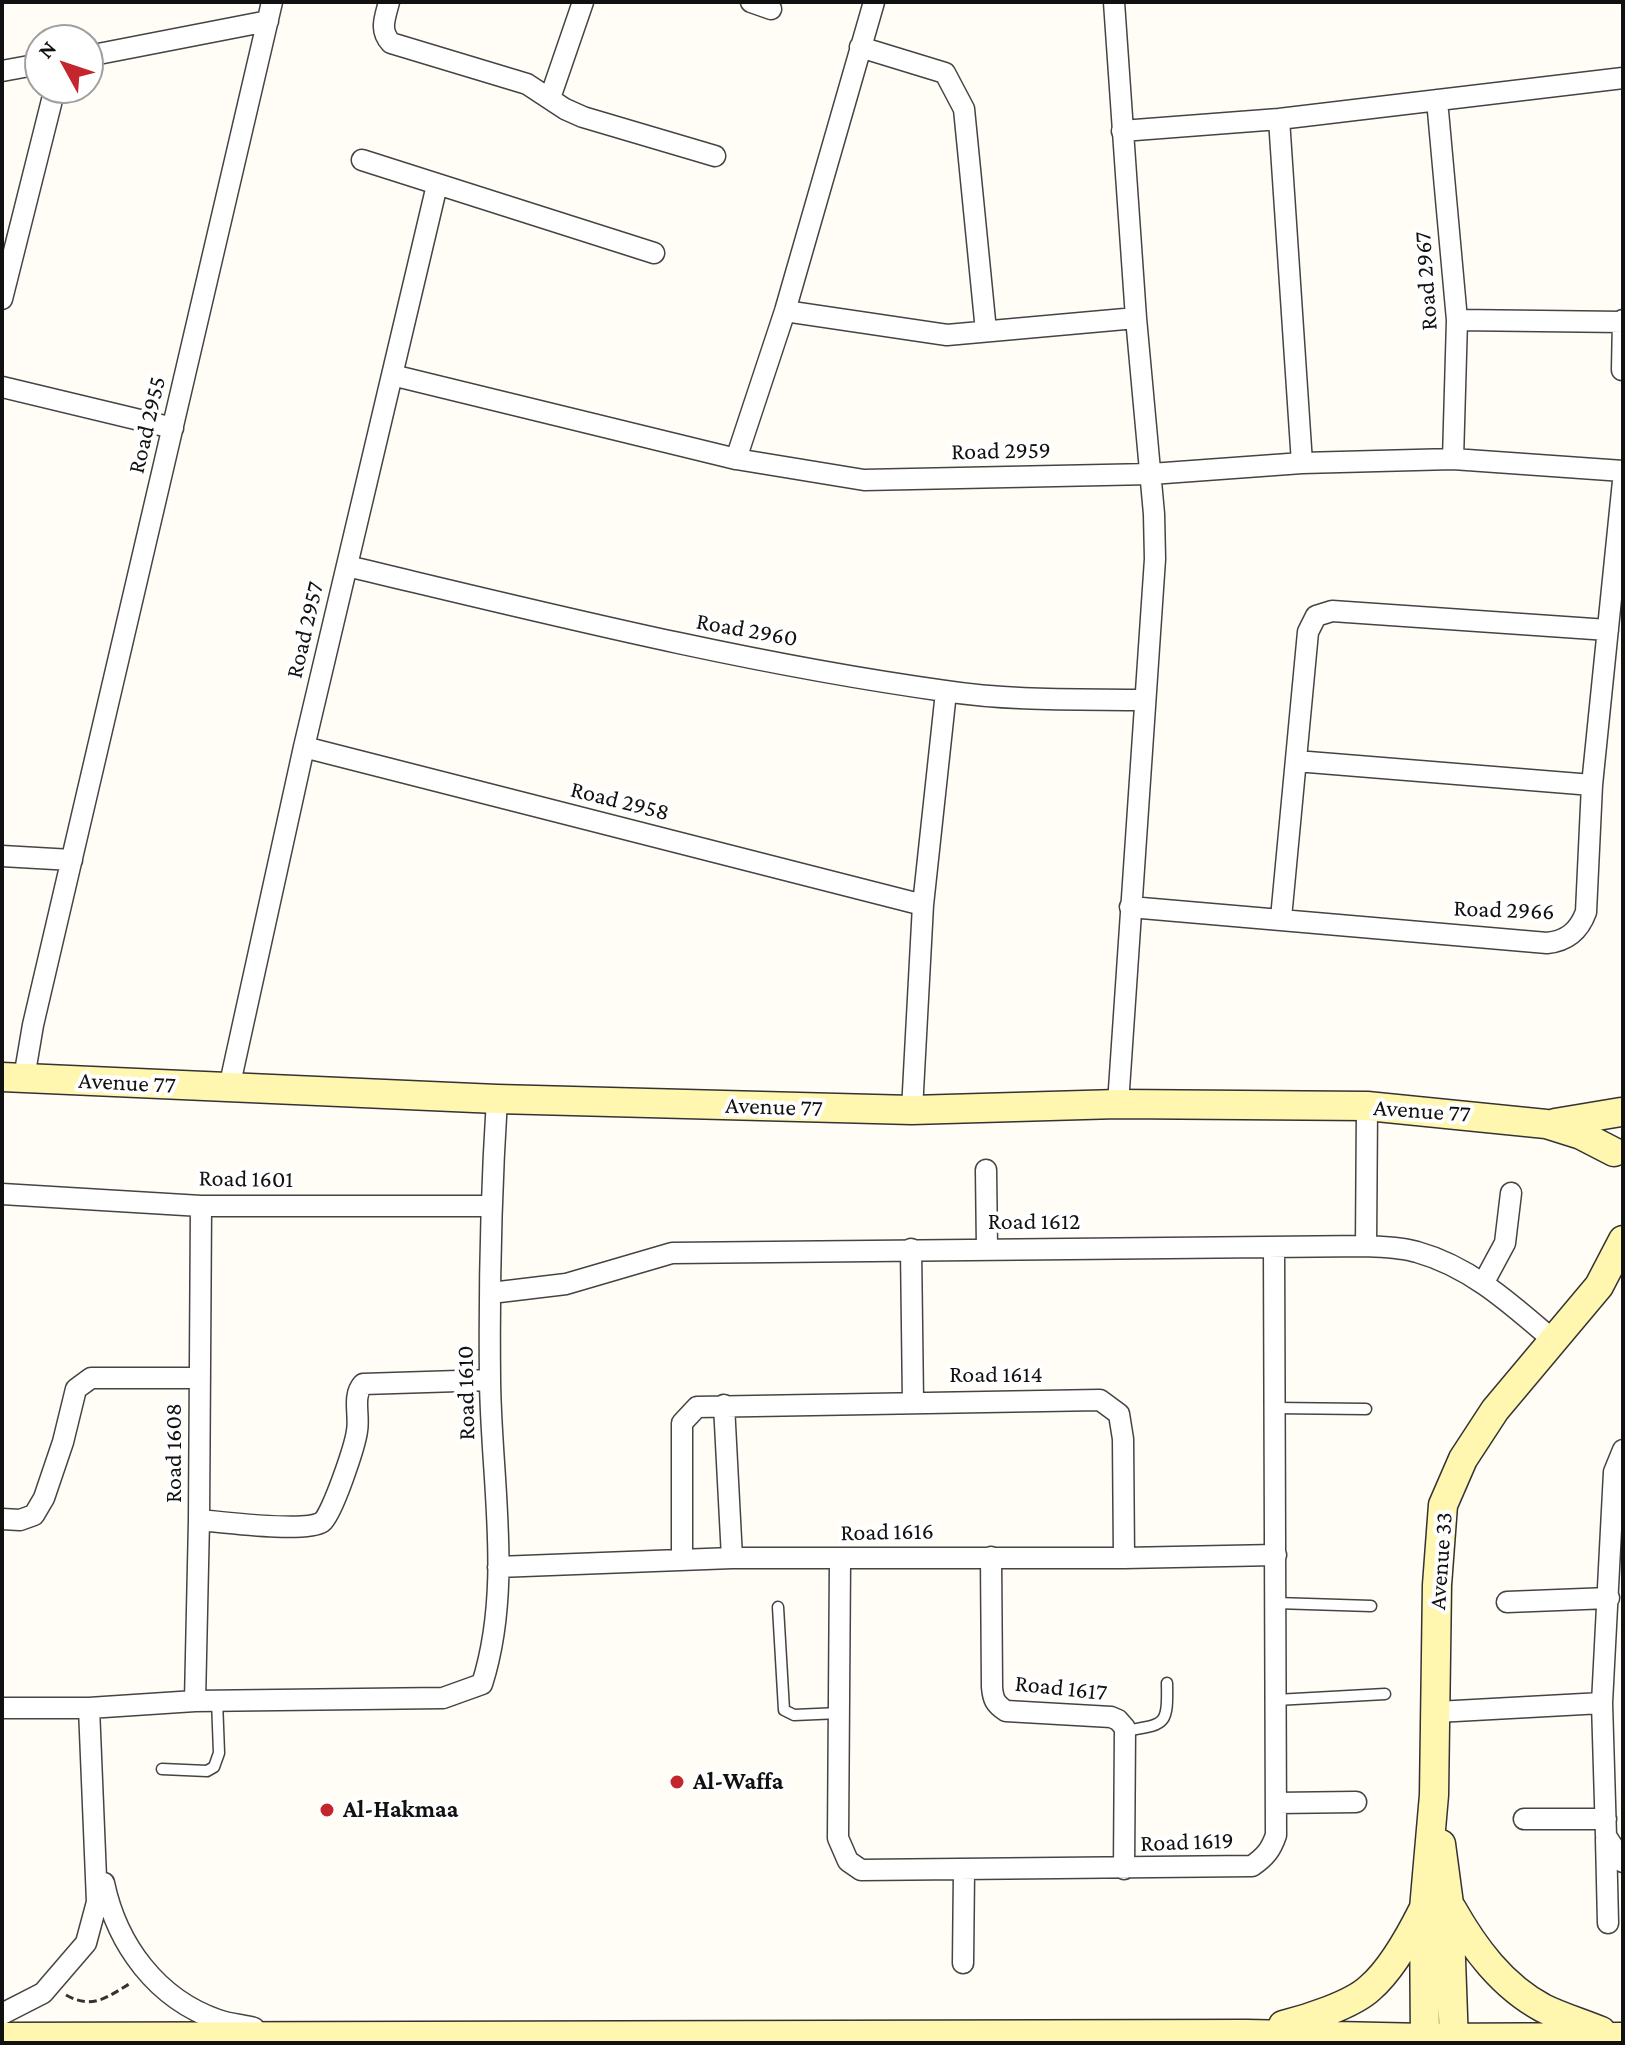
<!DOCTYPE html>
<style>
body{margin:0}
#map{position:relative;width:1625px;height:2045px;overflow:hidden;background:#fffdf5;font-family:"Crimson Pro",serif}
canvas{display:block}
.frame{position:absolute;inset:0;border:4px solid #111;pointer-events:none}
.north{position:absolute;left:24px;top:24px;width:80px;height:80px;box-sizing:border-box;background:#fff;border:2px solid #a0a0a0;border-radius:50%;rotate:310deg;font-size:22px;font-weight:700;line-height:32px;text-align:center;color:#111}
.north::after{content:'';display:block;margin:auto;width:28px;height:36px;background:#c4262e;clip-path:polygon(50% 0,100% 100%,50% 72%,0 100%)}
</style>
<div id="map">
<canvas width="1625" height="2045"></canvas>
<div class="frame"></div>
<div class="north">N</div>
</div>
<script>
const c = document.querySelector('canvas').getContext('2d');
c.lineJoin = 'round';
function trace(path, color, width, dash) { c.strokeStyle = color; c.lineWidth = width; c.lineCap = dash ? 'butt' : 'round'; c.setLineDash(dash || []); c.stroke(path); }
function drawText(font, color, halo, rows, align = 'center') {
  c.font = font + ' "Crimson Pro",serif'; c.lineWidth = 8; c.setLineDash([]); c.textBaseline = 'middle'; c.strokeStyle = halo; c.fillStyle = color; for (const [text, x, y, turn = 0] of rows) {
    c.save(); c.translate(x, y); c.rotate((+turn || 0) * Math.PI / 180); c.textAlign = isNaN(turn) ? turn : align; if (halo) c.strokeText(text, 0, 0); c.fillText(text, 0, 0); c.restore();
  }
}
const lane = new Path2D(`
 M1274 1408 1366 1409
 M1276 1603 1371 1606
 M778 1607 784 1710 794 1715 840 1713
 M1276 1700 1385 1694
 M1125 1731C1165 1724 1168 1727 1167 1683
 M162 1769 207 1771 214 1767 219 1753 217 1700`);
const street = new Path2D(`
 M389 2C385 18 379 30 391 43L527 84 565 109 583 117 715 156
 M751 2 771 9
 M1114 2 1136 318 1154 514 1155 559 1118 1104
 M860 47 945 73 964 109 986 331
 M88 56 268 21
 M2 71 40 64
 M550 98 583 2
 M1437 100 1457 320 1453 459
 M1279 119 1302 463
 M1122 131 1279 119 1623 78
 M362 160 654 253
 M2 299 55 88
 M785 311 947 335 1136 318
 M1457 320 1623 322
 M1622 370 1623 320
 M392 375 736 459 864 480 1151 474 1302 463 1453 459 1623 471
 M2 387 173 428
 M736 459 785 311 874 2
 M347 566C545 613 743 663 945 691 1010 701 1078 699 1144 700
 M304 747 923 905
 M1296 761 1592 785
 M2 856 72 860
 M1130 907 1547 943C1567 941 1579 931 1586 912L1592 785 1623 481
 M1281 918 1308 632 1316 616 1332 611 1608 630
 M24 1078 33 1025 272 2
 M229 1088 304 747 437 185
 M912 1110 923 905 946 692
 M986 1170 987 1249
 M2 1194 201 1206H490
 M1366 1246 1367 1106
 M911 1249 913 1402
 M1484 1282 1505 1243 1511 1193
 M491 1293 566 1284 672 1253 1366 1246C1383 1247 1401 1247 1417 1252 1471 1267 1511 1304 1553 1340
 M724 1405 732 1558
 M2 1519 20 1520 34 1515 44 1498 63 1442 76 1389 91 1378H200
 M199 1520C223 1522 305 1533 322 1522 332 1515 355 1446 357 1431 360 1416 352 1396 363 1384L490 1380
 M991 1557 992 1687C993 1699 995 1704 1006 1711L1111 1717 1118 1720 1125 1728 1124 1869
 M682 1560V1423L697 1407 1100 1400 1119 1414 1123 1439 1124 1558
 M840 1560 838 1838 848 1861 861 1870 1252 1866C1265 1857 1271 1850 1276 1835L1274 1247
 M498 1567 732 1558H1124L1276 1555
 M1507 1602 1609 1598
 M195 1701 199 1520 201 1206
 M1602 1703 1606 1836 1623 1862
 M2 1708H89L195 1701 443 1698 482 1684C513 1587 491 1480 490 1380 489 1286 491 1193 497 1099
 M1437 1712 1602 1703 1614 1472 1623 1450
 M1276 1803 1356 1802
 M1524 1819H1606
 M1606 1839 1608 1923
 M104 1883C117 1945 157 1999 218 2020 229 2024 243 2025 254 2028
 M963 1963 964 1871
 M2 2014 43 1993 86 1943 97 1902 89 1708`);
const secondary = new Path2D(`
 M2 1077 497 1099 912 1110 1118 1104 1367 1106 1546 1124 1581 1135 1614 1152
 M1555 1123 1621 1112
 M1441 1844 1449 1904 1454 2043
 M1452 1909C1474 1948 1502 1986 1543 2008 1561 2017 1582 2023 1601 2031
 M1283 2025C1307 2019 1352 2005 1370 1988 1391 1970 1411 1934 1423 1910
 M2 2037 1247 2034 1425 2038 1623 2037
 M1425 2043 1424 1909 1434 1795 1437 1585 1443 1505 1463 1459 1495 1410 1599 1286 1623 1240`);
trace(lane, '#444', 13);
trace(street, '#444', 23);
trace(secondary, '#333', 31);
trace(new Path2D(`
 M66 1995C93 2010 107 1997 131 1983`), '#333', 3, [8, 4]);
trace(lane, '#fff', 10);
trace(street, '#fff', 20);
trace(secondary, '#fff6b0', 28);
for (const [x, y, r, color] of [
 [677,1782,8,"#c4262e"],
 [327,1810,8,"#c4262e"]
]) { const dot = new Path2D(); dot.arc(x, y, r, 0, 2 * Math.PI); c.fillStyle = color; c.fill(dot); trace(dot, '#fff', 3); }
drawText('24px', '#111', '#fff', [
 ["Road 2967",1426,281,-94],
 ["Road 2955",147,425,-77],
 ["Road 2959",1001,451,-1],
 ["Road 2957",305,630,-77],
 ["Road 2960",747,630,10],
 ["Road 2958",620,801,14],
 ["Road 2966",1504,910,2],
 ["Avenue 77",127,1083,3],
 ["Avenue 77",774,1107,2],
 ["Avenue 77",1422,1111,4],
 ["Road 1601",246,1179,1],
 ["Road 1612",1034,1222],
 ["Road 1614",996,1375],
 ["Road 1610",466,1393,-91],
 ["Road 1608",174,1453,-90],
 ["Road 1616",887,1532,-1],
 ["Avenue 33",1441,1561,-86],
 ["Road 1617",1061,1688,6],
 ["Road 1619",1187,1842,-2]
]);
drawText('bold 24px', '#111', '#fff', [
 ["Al-Waffa",693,1782],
 ["Al-Hakmaa",343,1810]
], 'left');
</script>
